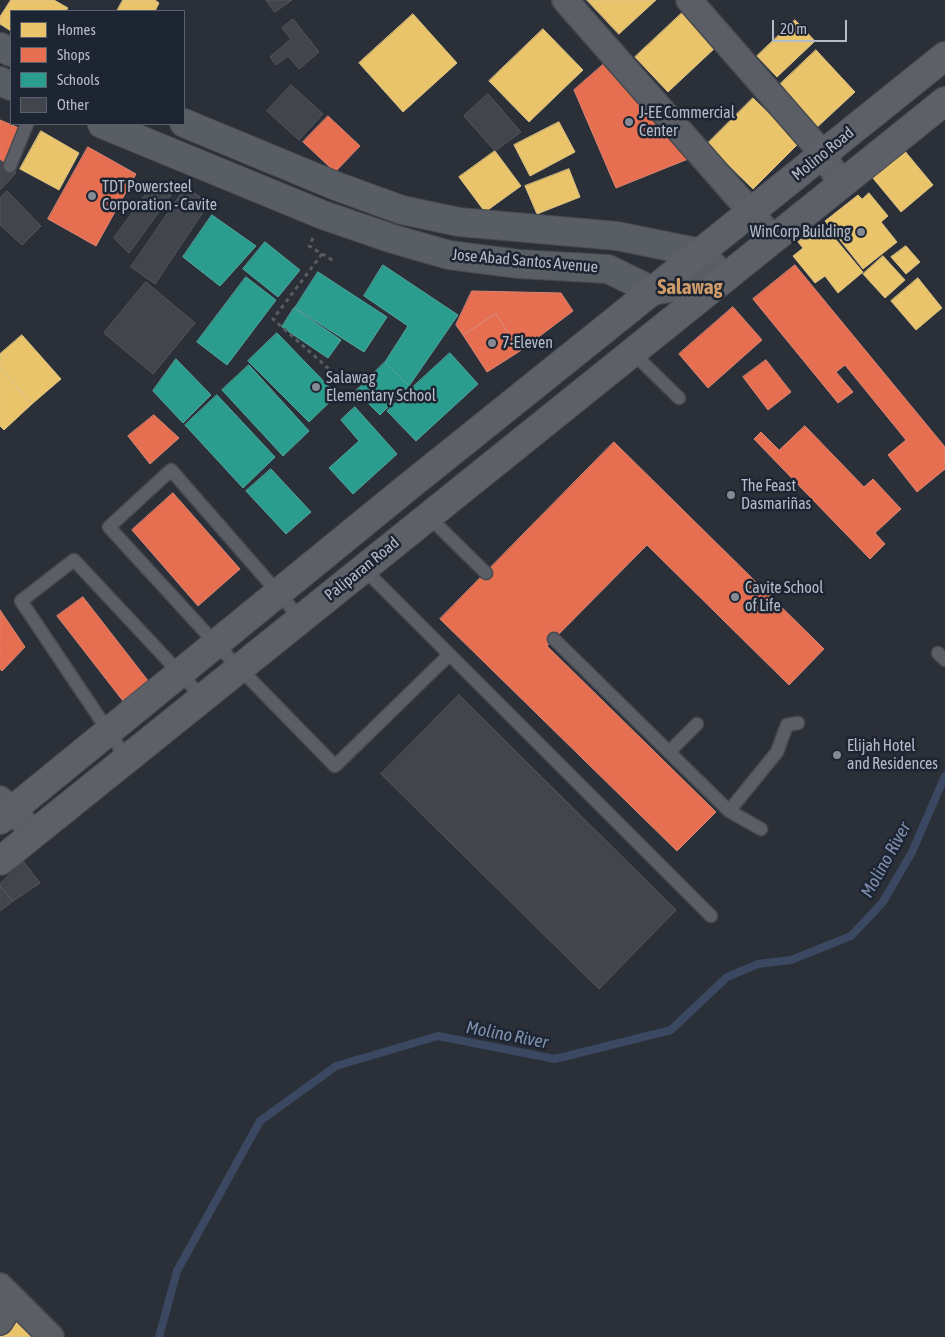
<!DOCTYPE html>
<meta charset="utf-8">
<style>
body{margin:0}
#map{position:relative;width:945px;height:1337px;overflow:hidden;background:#2b2f37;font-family:"Asap Condensed",sans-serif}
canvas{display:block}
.legend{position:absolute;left:10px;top:10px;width:175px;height:115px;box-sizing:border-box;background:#1e2532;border:1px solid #5a616e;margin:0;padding:6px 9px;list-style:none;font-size:15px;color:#b5bbc8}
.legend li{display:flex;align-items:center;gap:10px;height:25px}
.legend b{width:25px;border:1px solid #5a616e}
.scale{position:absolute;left:772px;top:20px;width:75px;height:22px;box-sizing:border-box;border:2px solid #b5bbc8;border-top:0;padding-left:6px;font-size:15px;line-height:18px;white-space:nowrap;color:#b5bbc8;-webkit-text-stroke:4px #1e2532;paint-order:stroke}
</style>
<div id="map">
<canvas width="945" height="1337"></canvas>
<ul class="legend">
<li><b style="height:14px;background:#e9c46a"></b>Homes</li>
<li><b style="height:14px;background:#e76f51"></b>Shops</li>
<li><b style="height:14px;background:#2a9d8f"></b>Schools</li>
<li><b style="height:14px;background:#42454c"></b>Other</li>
</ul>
<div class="scale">20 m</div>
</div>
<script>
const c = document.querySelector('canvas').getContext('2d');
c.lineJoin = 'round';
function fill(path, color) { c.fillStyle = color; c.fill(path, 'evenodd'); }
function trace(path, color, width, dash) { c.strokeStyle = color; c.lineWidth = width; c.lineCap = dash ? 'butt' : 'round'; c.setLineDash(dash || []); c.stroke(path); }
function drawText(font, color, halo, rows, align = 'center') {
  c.font = font + ' "Asap Condensed",sans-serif'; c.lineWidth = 5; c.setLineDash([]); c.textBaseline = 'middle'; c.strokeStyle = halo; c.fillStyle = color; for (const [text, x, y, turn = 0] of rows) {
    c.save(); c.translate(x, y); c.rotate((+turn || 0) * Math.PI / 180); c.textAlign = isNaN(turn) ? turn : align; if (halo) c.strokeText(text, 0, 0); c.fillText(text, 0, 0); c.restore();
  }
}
const homes = new Path2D(`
 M11 0H54L68 8 66 11H11V31L0 24V17Z
 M123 0H155L159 3 155 11H117Z
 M587 0H656L619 34Z
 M682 13 715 48 668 92 635 57Z
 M413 14 457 63 403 112 359 63Z
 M795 20 815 41 777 77 757 56Z
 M543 29 583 70 529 122 489 81Z
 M816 50 855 92 813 131 774 90Z
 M753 98 799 143 753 189 707 144Z
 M559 122 575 152 530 176 514 145Z
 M41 131 79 153 59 190 20 169Z
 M904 150 933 185 901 212 872 177Z
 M495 151 521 186 485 212 459 177Z
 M569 169 580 197 537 214 525 186Z
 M869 193 888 216 881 222 897 242 863 269 825 221 858 195 862 199Z
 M822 223 863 272 838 293 825 276 815 283 793 256 803 248 798 242Z
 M906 246 920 262 906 274 891 257Z
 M883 256 905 280 885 298 863 274Z
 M918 278 942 308 916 330 891 301Z
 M22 335 61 379 32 404 0 368V354Z
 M0 368 32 404 4 430 0 426Z
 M13 1316 43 1337H0Z`);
fill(homes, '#e9c46a');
trace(homes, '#d9c186', 1);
const shops = new Path2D(`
 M612 57 698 155 616 188 574 90Z
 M328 116 360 146 335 172 303 142Z
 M0 120 19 128 6 164 0 160Z
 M88 147 136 174 96 246 48 219Z
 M795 265 945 447V469L917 492 888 455 906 440 845 365 836 372 853 392 838 403 753 299Z
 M472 291 561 293 573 311 520 351 496 314 463 335 456 325Z
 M733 307 762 340 708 388 679 354Z
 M496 314 520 351 487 372 463 335Z
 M766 360 791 392 768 410 743 377Z
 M154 415 179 438 150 464 128 436Z
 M805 426 864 487 873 479 901 509 875 533 885 544 870 559 754 439 761 432 779 450Z
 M614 442 824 649 789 685 647 545 547 646 716 812 677 851 440 619Z
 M173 493 240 569 198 606 132 530Z
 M83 597 149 682 123 701 57 616Z
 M0 610 25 647 2 671 0 669Z`);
fill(shops, '#e76f51');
trace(shops, '#d88675', 1);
const schools = new Path2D(`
 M212 215 256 246 220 286 183 257Z
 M265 242 300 270 278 297 243 269Z
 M383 265 458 315 409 386 385 362 408 326 364 296Z
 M318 272 387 317 364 352 295 308Z
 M246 277 276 300 227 365 197 342Z
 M294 308 341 340 328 358 282 327Z
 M277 333 337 395 309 422 248 361Z
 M450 353 478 384 416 441 387 411Z
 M176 359 211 395 183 423 153 391Z
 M385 362 409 386 380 415 356 391Z
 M249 365 309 431 283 456 222 390Z
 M217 395 275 457 243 488 185 425Z
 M355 407 397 454 353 494 329 468 359 441 341 420Z
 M271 469 311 512 286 534 246 491Z`);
fill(schools, '#2a9d8f');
trace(schools, '#54a6a0', 1);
trace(new Path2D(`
 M159 1337 177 1271 260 1121 336 1066 438 1036 555 1059 671 1030 727 977 758 964 791 960 851 936 883 902 912 852 945 776`), '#3a4861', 8);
const building = new Path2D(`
 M266 0H292L275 12Z
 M293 19 319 52 299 69 288 56 276 65 270 57 291 39 282 28Z
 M291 85 323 114 299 140 267 111Z
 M488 94 521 132 495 151 464 116Z
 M0 160 6 164 16 173 0 190Z
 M155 182 172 194 129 253 114 238Z
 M186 187 209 203 155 284 131 267Z
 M7 191 41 226 22 245 0 225V198Z
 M146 282 195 323 153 374 104 333Z
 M459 695 676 910 599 989 381 774Z
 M23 861 40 883 13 901 0 886V884Z
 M0 886 13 901 0 911Z`);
fill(building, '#42454c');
trace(building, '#53575f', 1);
const lane = new Path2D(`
 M10 166 27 124
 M632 352 679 398
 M428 516 486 573
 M363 568 711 916
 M301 619 171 470 109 527 216 644 335 766 449 655
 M554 639 729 811 761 829
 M938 653 945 660
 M669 752 697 724
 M127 759 21 601 74 560 203 698
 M729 811 777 752 787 725 798 723`);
const street = new Path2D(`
 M565 0 751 212 773 239
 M689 0 823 154 841 184
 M0 799 35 833
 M0 1286 51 1337
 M0 1322 14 1300`);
const secondary = new Path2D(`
 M0 47 11 52
 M0 81 11 86
 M184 123 336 186 402 210 459 222 617 236 701 253 713 266
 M102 124 323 215 393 239 449 255 519 264 608 269 653 291 724 278`);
const primary = new Path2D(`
 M0 820 403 491 945 56
 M0 861 945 101`);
trace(lane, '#464a50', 15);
trace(street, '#464a50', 28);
trace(secondary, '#464a50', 30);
trace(primary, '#484c54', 30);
trace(new Path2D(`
 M313 238 309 246 334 261
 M322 254 273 319 329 369`), '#585d62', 3, [4, 4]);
trace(lane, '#5b5e65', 12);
trace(street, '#5b5e65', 25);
trace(secondary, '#595d64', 28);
trace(primary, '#5d6067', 28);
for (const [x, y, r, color] of [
 [629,122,5,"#858a95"],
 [92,196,5,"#858a95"],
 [861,232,5,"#858a95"],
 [492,343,5,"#858a95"],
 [316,387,5,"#858a95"],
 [731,495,5,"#858a95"],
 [735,597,5,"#858a95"],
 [837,755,5,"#858a95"]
]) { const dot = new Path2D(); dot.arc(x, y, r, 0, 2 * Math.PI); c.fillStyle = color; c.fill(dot); trace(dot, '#1e2532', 2); }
drawText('16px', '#b5bbc8', '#1e2532', [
 ["J-EE Commercial",639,113],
 ["Center",639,131],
 ["TDT Powersteel",102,187],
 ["Corporation - Cavite",102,205],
 ["WinCorp Building",851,232,"right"],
 ["7-Eleven",502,343],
 ["Salawag",326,378],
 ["Elementary School",326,396],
 ["The Feast",741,486],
 ["Dasmariñas",741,504],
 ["Cavite School",745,588],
 ["of Life",745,606],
 ["Elijah Hotel",847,746],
 ["and Residences",847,764]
], 'left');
drawText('16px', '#b5bbc8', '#1e2532', [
 ["Molino Road",823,154,-39],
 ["Jose Abad Santos Avenue",525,261,5],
 ["Paliparan Road",362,569,-39]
]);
drawText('italic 18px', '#7e8fae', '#1e2532', [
 ["Molino River",886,860,-61],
 ["Molino River",507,1035,11]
]);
drawText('bold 21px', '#cf9c69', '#1e2532', [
 ["Salawag",690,287]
]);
</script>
